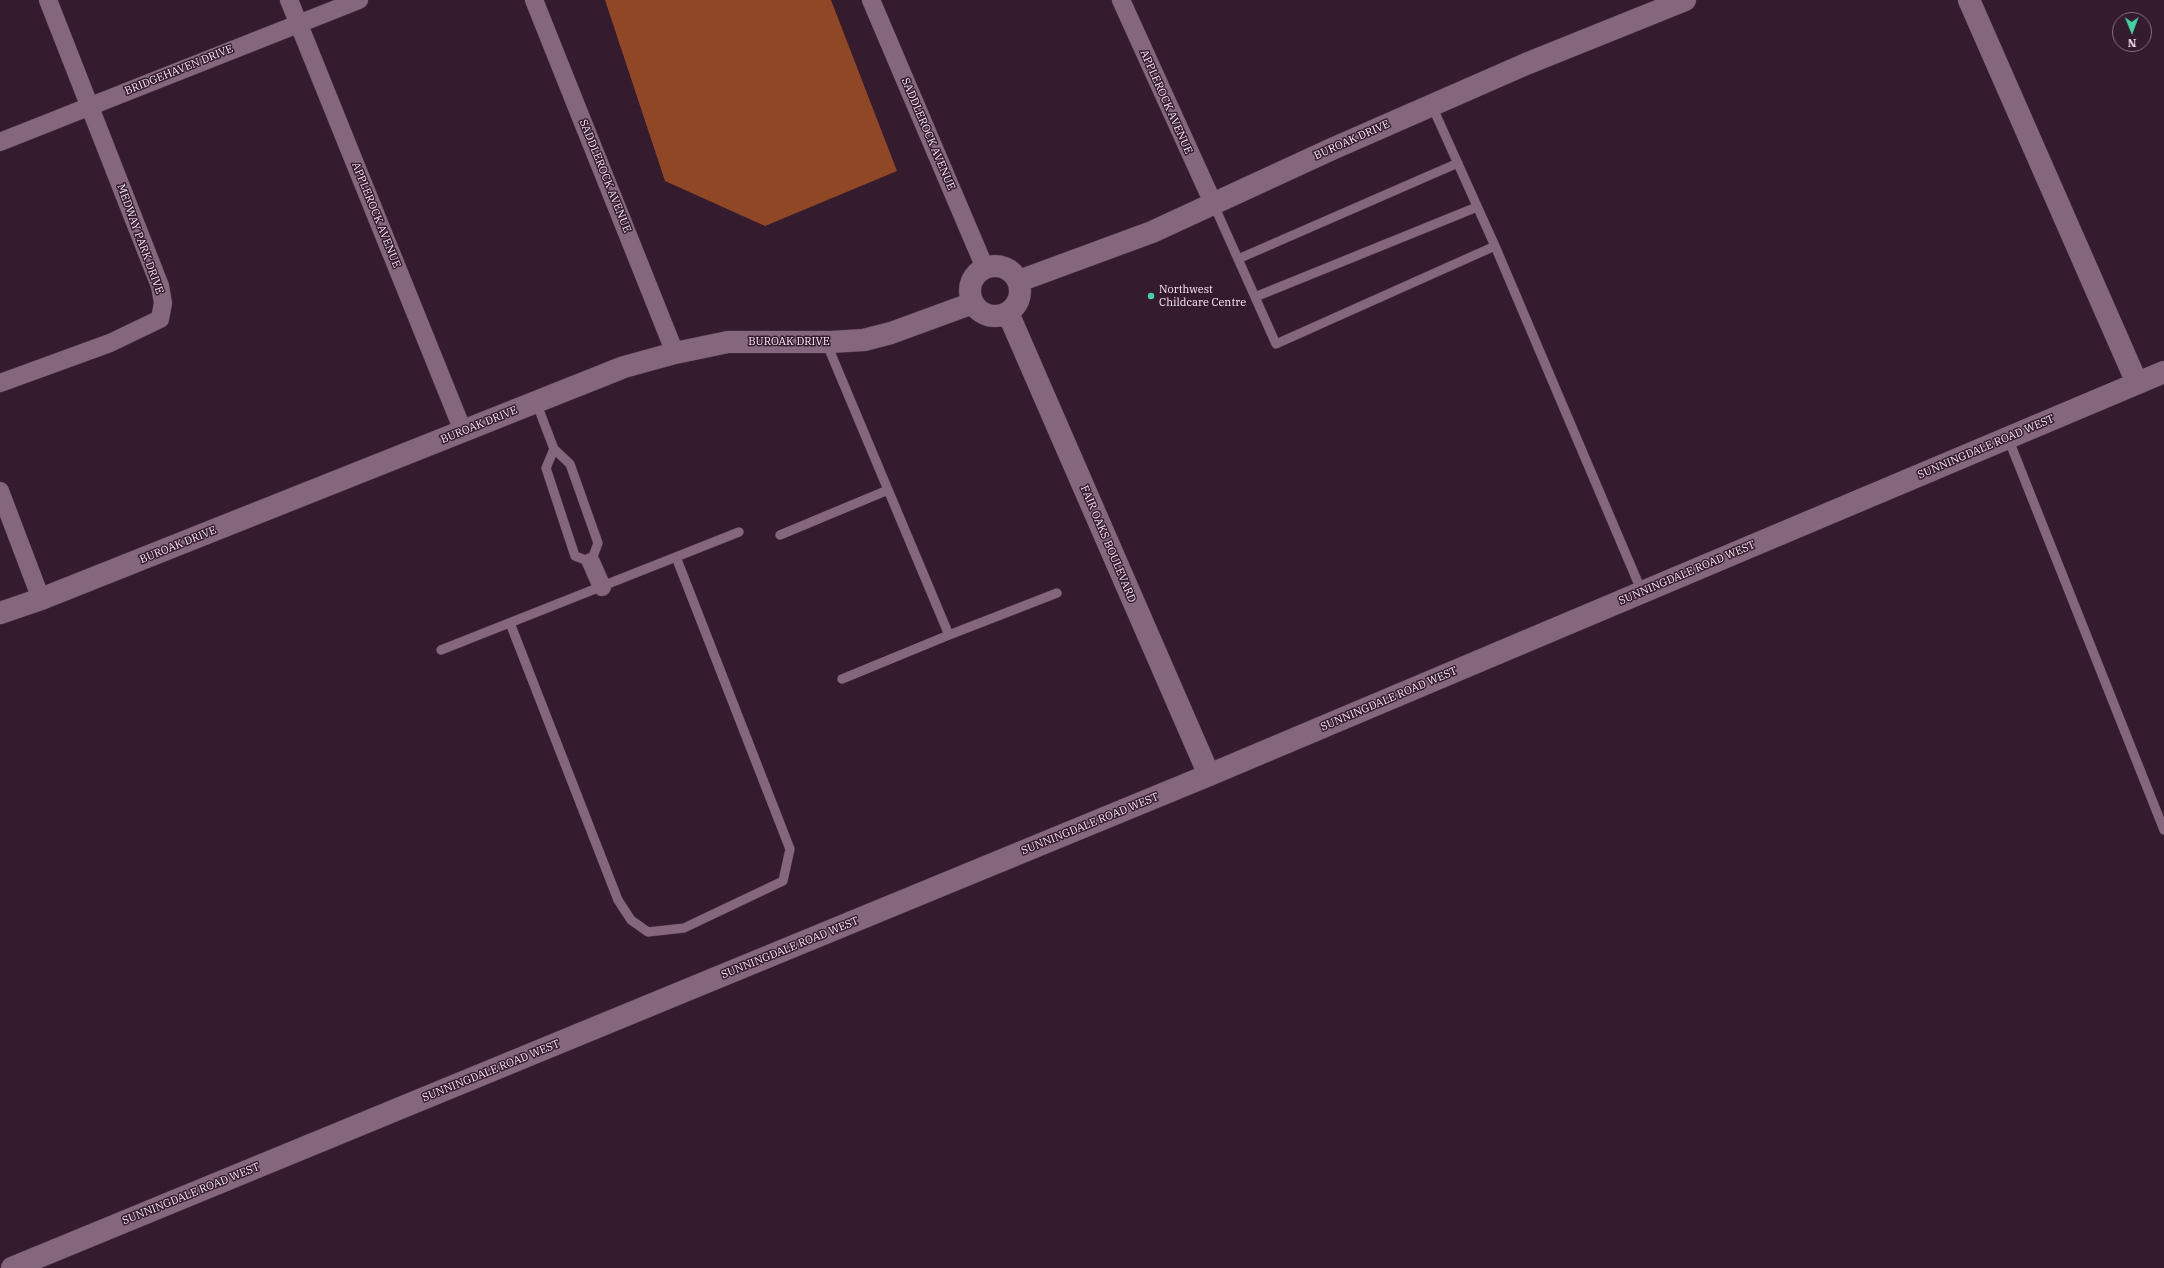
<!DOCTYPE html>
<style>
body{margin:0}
#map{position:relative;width:2164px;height:1268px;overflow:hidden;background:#341b2e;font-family:"IBM Plex Serif",serif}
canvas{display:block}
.north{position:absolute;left:2112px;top:12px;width:40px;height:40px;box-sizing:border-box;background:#341b2e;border:1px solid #846e7e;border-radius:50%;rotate:179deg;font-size:11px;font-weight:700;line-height:16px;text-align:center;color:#fbeaf6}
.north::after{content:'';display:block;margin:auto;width:14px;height:18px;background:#41d4a1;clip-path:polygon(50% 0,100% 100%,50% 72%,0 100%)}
</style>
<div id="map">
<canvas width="2164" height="1268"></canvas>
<div class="north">N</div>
</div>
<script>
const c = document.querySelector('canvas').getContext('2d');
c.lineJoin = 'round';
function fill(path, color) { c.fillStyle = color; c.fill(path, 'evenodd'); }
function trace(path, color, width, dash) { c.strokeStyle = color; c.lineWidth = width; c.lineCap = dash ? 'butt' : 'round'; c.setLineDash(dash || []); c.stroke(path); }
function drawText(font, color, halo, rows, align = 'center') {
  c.font = font + ' "IBM Plex Serif",serif'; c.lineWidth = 3; c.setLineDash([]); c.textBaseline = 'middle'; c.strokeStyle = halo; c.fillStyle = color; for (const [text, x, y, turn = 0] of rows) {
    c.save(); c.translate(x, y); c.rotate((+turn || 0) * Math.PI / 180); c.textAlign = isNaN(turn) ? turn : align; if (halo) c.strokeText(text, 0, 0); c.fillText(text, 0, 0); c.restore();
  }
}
fill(new Path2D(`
 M605 0H831L897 171 765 226 665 181Z`), '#8f4726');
const service = new Path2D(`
 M1213 203 1276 344 1495 246 1432 106
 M1495 246 1642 592
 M1238 259 1458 163
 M1255 297 1477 207
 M826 342 949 635 1057 593
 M536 402 554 449 570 464 598 543 591 562 575 556 546 468 554 449
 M2008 438 2164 830
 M780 535 888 490
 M510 623 618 900 631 920 648 932 684 928 783 881 790 849 676 557
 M441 650 739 532
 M842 679 949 635`);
const minor = new Path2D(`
 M289 0 463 431
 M534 0 675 353
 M871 0 985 268
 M1121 0 1213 203
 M0 142 359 0
 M0 383 110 343 160 319 163 303 160 286 48 0
 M0 491 41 599
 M591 562 602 587`);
const tertiary = new Path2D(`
 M1969 0 2137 383
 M970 291a25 25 0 1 1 50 0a25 25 0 1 1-50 0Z
 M1019 281 1152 232 1332 149 1526 64 1685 0
 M1008 313 1209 775
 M0 613 41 599 624 367 675 353 728 342H831L864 340 891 333 973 303`);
const secondary = new Path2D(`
 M12 1268 1209 775 2164 372`);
trace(service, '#4c3747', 10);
trace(minor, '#4c3747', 19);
trace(tertiary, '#4c3747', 23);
trace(secondary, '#4c3747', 23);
trace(service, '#85677d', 9);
trace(minor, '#85677d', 18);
trace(tertiary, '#85677d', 22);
trace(secondary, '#85677d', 22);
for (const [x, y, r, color] of [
 [1151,296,4,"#41d4a1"]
]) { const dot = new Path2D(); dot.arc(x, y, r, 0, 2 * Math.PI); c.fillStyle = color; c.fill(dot); trace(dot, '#341b2e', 1.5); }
drawText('11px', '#fbeaf6', '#341b2e', [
 ["BRIDGEHAVEN DRIVE",179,70,-22],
 ["APPLEROCK AVENUE",1166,102,66],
 ["SADDLEROCK AVENUE",928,134,67],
 ["BUROAK DRIVE",1352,140,-24],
 ["SADDLEROCK AVENUE",605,176,68],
 ["APPLEROCK AVENUE",376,215,68],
 ["MEDWAY PARK DRIVE",140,239,70],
 ["BUROAK DRIVE",789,342],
 ["BUROAK DRIVE",479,425,-22],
 ["SUNNINGDALE ROAD WEST",1986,447,-23],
 ["FAIR OAKS BOULEVARD",1108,544,67],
 ["BUROAK DRIVE",178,545,-22],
 ["SUNNINGDALE ROAD WEST",1687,573,-23],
 ["SUNNINGDALE ROAD WEST",1389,699,-23],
 ["SUNNINGDALE ROAD WEST",1090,824,-22],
 ["SUNNINGDALE ROAD WEST",790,948,-22],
 ["SUNNINGDALE ROAD WEST",491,1071,-22],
 ["SUNNINGDALE ROAD WEST",191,1194,-22]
]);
drawText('11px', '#fbeaf6', '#341b2e', [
 ["Northwest",1159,290],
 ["Childcare Centre",1159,303]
], 'left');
</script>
